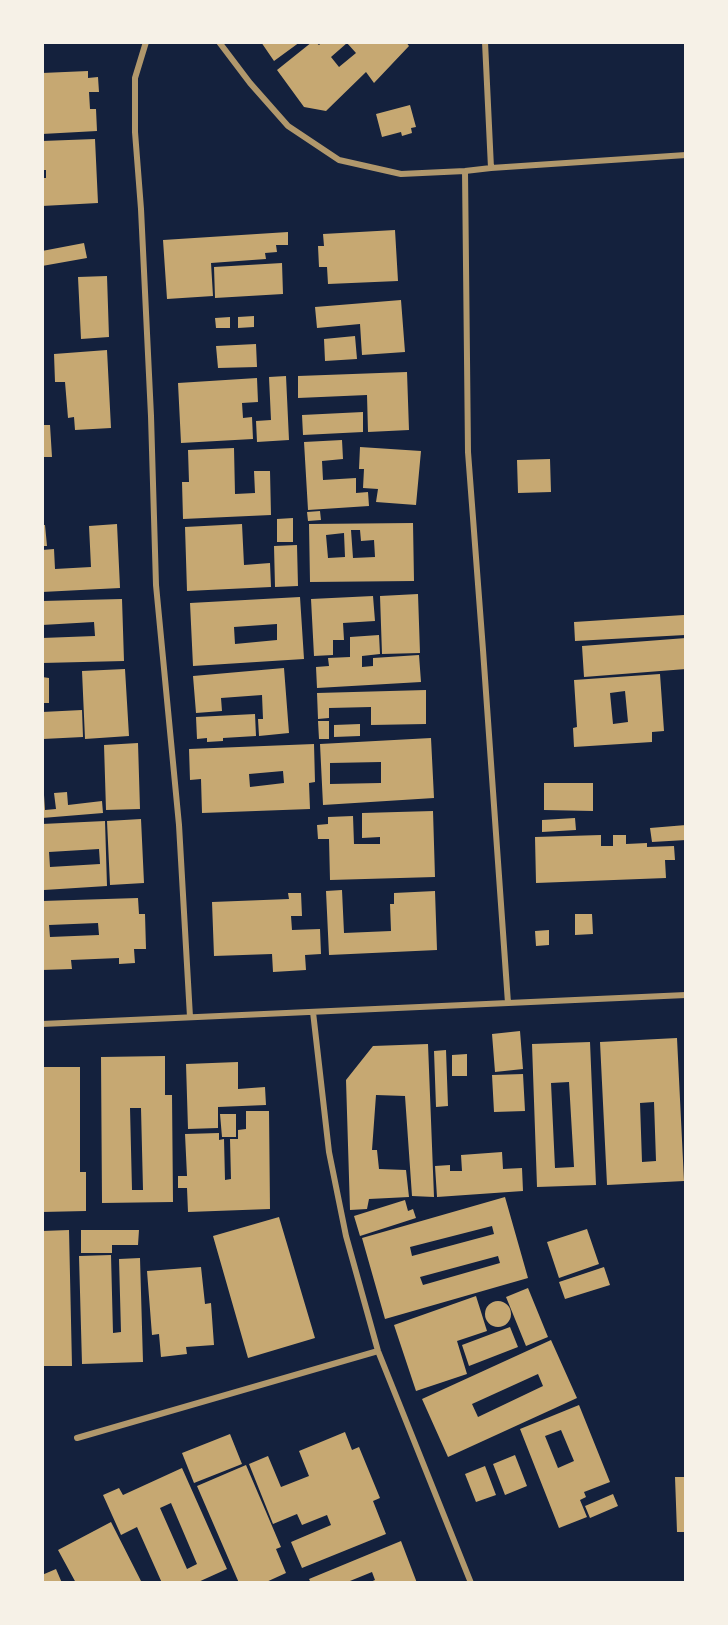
<!DOCTYPE html>
<style>
body{margin:0}
#map{position:relative;width:728px;height:1625px;overflow:hidden;background:#14213d;font-family:"Noto Sans",sans-serif}
canvas{display:block}
.frame{position:absolute;inset:0;border:44px solid #f6f1e7;pointer-events:none}
</style>
<div id="map">
<canvas width="728" height="1625"></canvas>
<div class="frame"></div>
</div>
<script>
const c = document.querySelector('canvas').getContext('2d');
c.lineJoin = 'round';
function fill(path, color) { c.fillStyle = color; c.fill(path, 'evenodd'); }
function trace(path, color, width, dash) { c.strokeStyle = color; c.lineWidth = width; c.lineCap = dash ? 'butt' : 'round'; c.setLineDash(dash || []); c.stroke(path); }
fill(new Path2D(`
 M261 42H300L274 61Z
 M312 42H315L319 45 322 42H406L409 46 374 83 366 72 326 111 304 107 277 70ZM347 43 356 53 339 67 331 57Z
 M88 71V78L98 77 99 92H89L90 109H96L97 131 42 134V73Z
 M410 105 416 127 411 128 412 133 402 136 401 132 382 137 376 114Z
 M95 139 98 203 42 206V178H46V170H42V141Z
 M395 230 398 281 328 284 327 267H319L318 246H324L323 234Z
 M288 232V245H276L277 252 265 253 266 259 211 263 213 296 167 299 163 240Z
 M84 243 87 258 42 266V251Z
 M282 263 283 294 215 298 214 267Z
 M107 276 109 337 81 339 78 277Z
 M401 300 405 352 362 355 360 324 317 328 315 307Z
 M254 316V327L238 328V317Z
 M230 317V328H216L215 318Z
 M355 336 357 359 325 361 324 339Z
 M256 344 257 367 218 368 216 346Z
 M107 350 111 428 75 430 74 417 68 418 65 382H55L54 354Z
 M407 372 409 430 368 432 367 395 298 398V376Z
 M286 376 289 440 257 442 256 421 271 420 269 377Z
 M257 378 258 402 242 403 243 418 252 417 253 439 181 443 178 383Z
 M363 412V432L303 435 302 415Z
 M42 425H50L52 457H42Z
 M342 440 343 459 322 461 323 480 356 478V493L368 492 369 506 308 510 304 442Z
 M360 447 421 451 416 505 376 502 378 489 363 488 364 469H359Z
 M234 448 235 494 255 493 254 471H270L271 515 183 519 182 482H189L188 450Z
 M550 459 551 492 518 493 517 460Z
 M320 511 321 520 308 521 307 512Z
 M293 518V542H277V519Z
 M413 523 414 581 310 582 309 524ZM351 530H360L361 541 374 540 375 557 353 558ZM344 533 345 557 328 558 326 535Z
 M117 524 120 588 42 592V550L54 549 55 569 91 567 89 526Z
 M242 524 244 565 270 563 271 587 187 591 185 527Z
 M42 525H45L47 546H42Z
 M297 545 298 586 275 587 274 546Z
 M418 594 420 653 382 654 380 596Z
 M373 596 375 621 343 623 344 640H333V655L314 656 311 599Z
 M300 597 304 659 193 666 190 603ZM277 624V640L235 644 234 627Z
 M122 599 124 661 42 663V638L95 636 94 622 42 625V601Z
 M684 615 685 635 575 641 574 622Z
 M379 635 380 654 362 656V667L373 666V658L419 655 421 682 317 688 316 667 329 666 328 658 350 657V637Z
 M686 638V669L584 677 582 646Z
 M284 668 289 733 259 736 258 719H263L262 695 221 698 222 711 196 713 193 676Z
 M125 669 129 736 85 739 82 671Z
 M660 674 664 731 652 732V742L574 747 573 728 577 727 574 680ZM625 691 628 722 613 724 610 693Z
 M42 677 49 678V703H42Z
 M426 690V724L371 725V707L329 708V718L318 719 317 693Z
 M82 710 83 737 43 739 42 712Z
 M255 714 256 736 223 738V741L207 742V738L197 739 196 717Z
 M318 721H329V739H319Z
 M360 724V736L334 737V725Z
 M431 738 434 798 323 805 320 744ZM381 762V783L330 784V763Z
 M138 743 140 809 106 810 104 745Z
 M314 744 315 782 309 783 310 809 202 813 201 779 190 780 189 749ZM283 771 284 783 250 787 249 774Z
 M544 783H593V811L544 810Z
 M67 792 68 805 102 801 103 813 42 818V795H44L45 810 56 809 54 793Z
 M433 811 435 877 330 880 329 839H318L317 825 328 824V817L353 816 354 844H380V837L362 838V813Z
 M575 818 576 830 542 832V820Z
 M141 819 144 883 110 885 107 821Z
 M105 821 107 886 44 890V884H42V824ZM99 849 100 864 50 867 49 852Z
 M686 825V840L652 842 650 828Z
 M601 835V846H613V835H626V844L647 843V847L674 846 675 860H665L666 878 536 883 535 837Z
 M342 890 344 933 391 931 390 904H394V893L435 891 437 950 329 955 326 891Z
 M288 893H301L302 916H291L292 930 320 929 321 954 305 955 306 970 273 972 272 954 214 956 212 902 289 899Z
 M138 898 139 914H145L146 949H134L135 963 119 964V958L71 960 72 969 42 970V901ZM98 923 99 935 50 937 49 925Z
 M575 914H592L593 934 575 935Z
 M549 930V945L536 946 535 931Z
 M520 1031 523 1069 495 1072 492 1034Z
 M677 1038 684 1181 607 1185 600 1042ZM654 1102 656 1161 642 1162 640 1103Z
 M590 1042 596 1185 537 1187 532 1044ZM569 1082 574 1167 555 1168 551 1083Z
 M428 1044 434 1197 412 1196 405 1096 376 1095 372 1150H377L379 1169 406 1170 409 1197 369 1199 367 1209 350 1210 346 1080 373 1046Z
 M446 1050 448 1106 436 1107 434 1051Z
 M467 1054V1076H452V1055Z
 M165 1056V1095H172L173 1202 102 1203 101 1057ZM130 1108H141L143 1190H132Z
 M238 1062V1089L265 1087 266 1105 218 1107V1128L188 1129 186 1064Z
 M42 1067H80V1172H86V1211L42 1212Z
 M523 1074 525 1111 494 1112 492 1075Z
 M246 1111H269L270 1209 188 1212 187 1188H178V1176H187L185 1134 219 1133V1140L224 1139 225 1180 231 1179 230 1139H238V1130L246 1129Z
 M220 1114H236V1137H222Z
 M502 1152 503 1169 522 1168 523 1191 437 1197 435 1166 450 1165V1171H462L461 1155Z
 M505 1197 528 1278 385 1319 362 1238ZM492 1226 494 1234 412 1256 410 1247ZM498 1256 500 1263 423 1285 420 1277Z
 M405 1200 408 1211 413 1209 416 1218 360 1236 354 1216Z
 M279 1217 315 1338 248 1358 213 1236Z
 M587 1229 599 1264 559 1278 547 1242Z
 M69 1230 72 1366H42V1231Z
 M81 1230H139L138 1245H112V1253H81Z
 M111 1255 113 1333 121 1332 119 1259 140 1258 143 1362 82 1364 79 1256Z
 M201 1267 205 1304 211 1303 214 1345 186 1347 187 1354 161 1357 159 1334 152 1335 147 1271Z
 M604 1267 610 1285 565 1299 559 1282Z
 M528 1288 548 1337 526 1346 506 1297Z
 M476 1296 487 1331 457 1341 467 1374 416 1391 394 1325Z
 M485 1314a13 13 0 1 1 26 0a13 13 0 1 1-26 0Z
 M510 1327 518 1347 469 1366 462 1345Z
 M551 1340 577 1398 448 1457 422 1399ZM538 1374 543 1386 478 1417 472 1404Z
 M579 1405 610 1482 584 1492 586 1497 580 1500 587 1517 559 1528 520 1429ZM561 1430 574 1461 558 1468 545 1436Z
 M345 1432 352 1450 359 1447 380 1498 373 1501 386 1534 302 1568 291 1542 331 1525 327 1515 302 1525 297 1514 273 1524 249 1464 268 1456 281 1487 309 1476 299 1451Z
 M230 1434 242 1464 194 1483 182 1453Z
 M515 1455 527 1486 505 1495 493 1464Z
 M246 1465 281 1547 276 1549 286 1573 264 1583H239L197 1486Z
 M485 1466 496 1495 476 1502 465 1474Z
 M182 1468 227 1569 196 1583H162L137 1527 121 1535 103 1495 119 1488 123 1495ZM171 1503 197 1564 187 1569 160 1508Z
 M675 1477H686V1532H677Z
 M613 1494 618 1506 590 1518 585 1506Z
 M111 1522 142 1583H76L58 1550Z
 M401 1541 417 1583H368L375 1580 372 1572 345 1583H311L309 1579Z
 M56 1569 62 1583H42V1575Z`), '#c6a872');
trace(new Path2D(`
 M146 42 135 78V132L141 209 151 416 156 585 179 825 190 1017
 M219 42 250 83 288 126 339 160 401 174 465 171 491 168 686 155
 M485 42 491 168
 M465 171 468 452 483 650 508 1003
 M313 1012 329 1152 346 1236 378 1351 471 1583
 M42 1024 686 995
 M77 1438 378 1351`), '#b1986c', 6);
</script>
